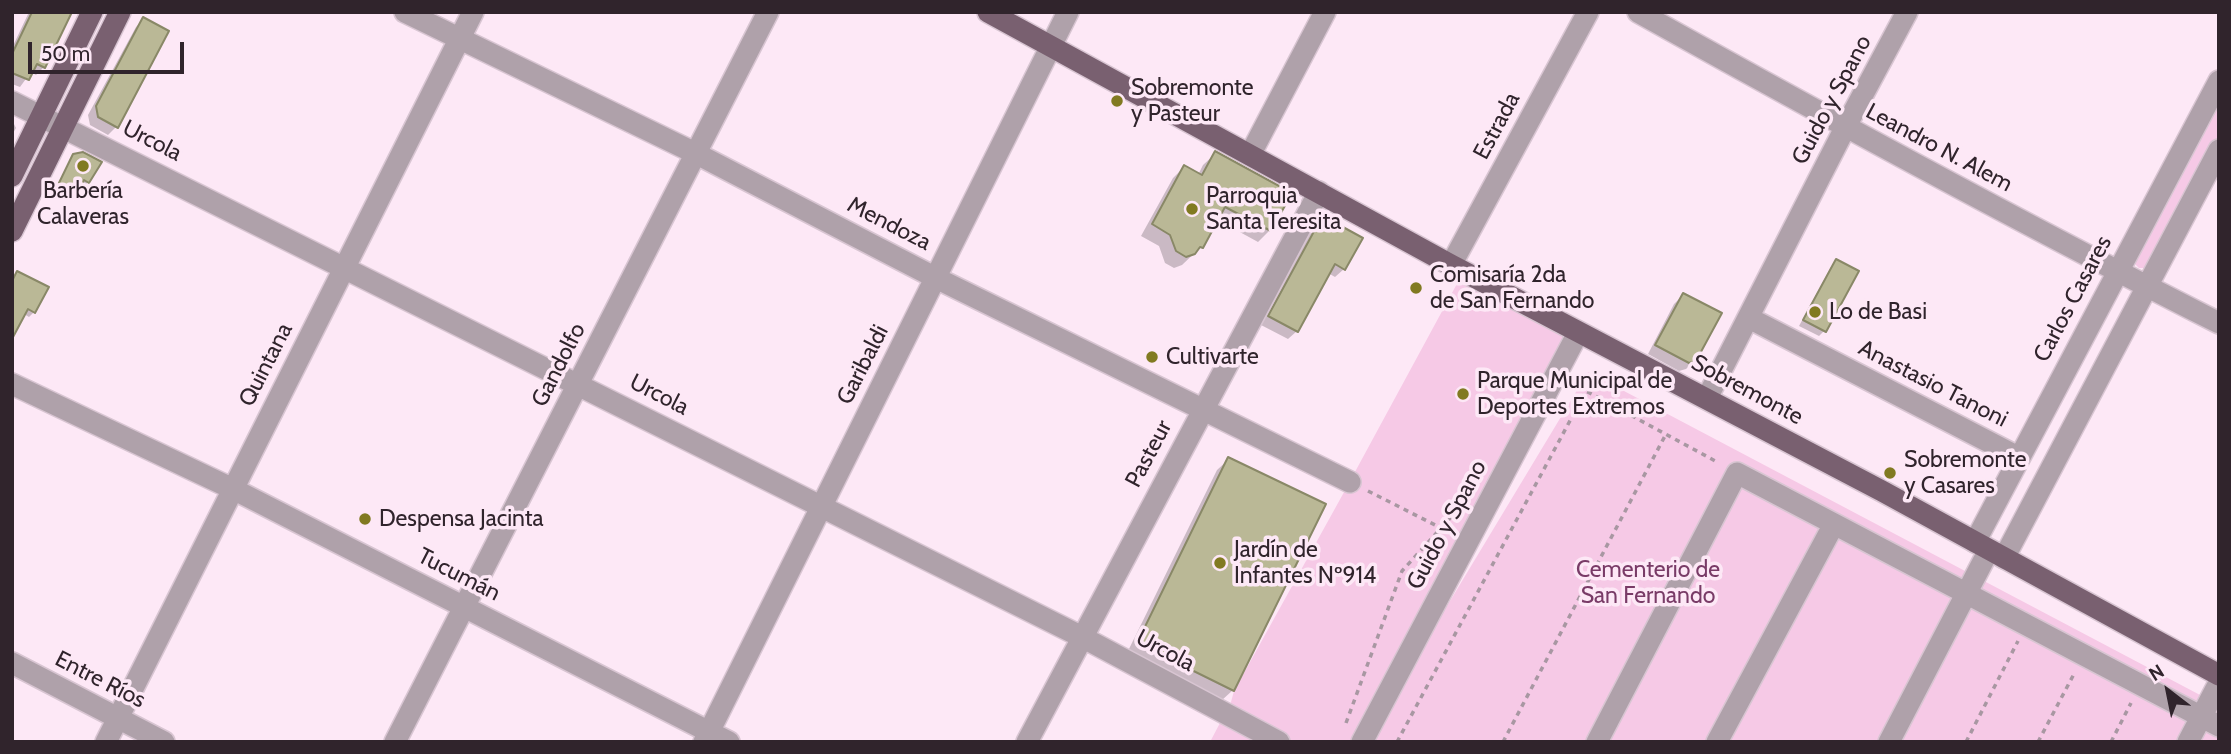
<!DOCTYPE html>
<meta charset="utf-8">
<style>
body{margin:0}
#map{position:relative;width:2231px;height:754px;overflow:hidden;background:#fde8f6;font-family:Cabin,sans-serif}
canvas{display:block}
.frame{position:absolute;inset:0;border:14px solid #30242c;pointer-events:none}
.north{position:absolute;left:2133px;top:656px;width:70px;height:70px;-webkit-text-stroke:5px #fde8f6;paint-order:stroke;rotate:328deg;font-size:19px;font-weight:700;line-height:28px;text-align:center;color:#30242c}
.north::after{content:'';display:block;margin:auto;width:24px;height:32px;background:#30242c;clip-path:polygon(50% 0,100% 100%,50% 72%,0 100%)}
.scale{position:absolute;left:28px;top:42px;width:156px;height:32px;box-sizing:border-box;border:4px solid #30242c;border-top:0;padding-left:9px;font-size:21px;line-height:24px;white-space:nowrap;color:#30242c;-webkit-text-stroke:5px #fde8f6;paint-order:stroke}
</style>
<div id="map">
<canvas width="2231" height="754"></canvas>
<div class="frame"></div>
<div class="north">N</div>
<div class="scale">50 m</div>
</div>
<script>
const c = document.querySelector('canvas').getContext('2d');
c.lineJoin = 'round';
function fill(path, color) { c.fillStyle = color; c.fill(path, 'evenodd'); }
function trace(path, color, width, dash) { c.strokeStyle = color; c.lineWidth = width; c.lineCap = dash ? 'butt' : 'round'; c.setLineDash(dash || []); c.stroke(path); }
function drawText(font, color, halo, rows, align = 'center') {
  c.font = font + ' Cabin,sans-serif'; c.lineWidth = 7; c.setLineDash([]); c.textBaseline = 'middle'; c.strokeStyle = halo; c.fillStyle = color; for (const [text, x, y, turn = 0] of rows) {
    c.save(); c.translate(x, y); c.rotate((+turn || 0) * Math.PI / 180); c.textAlign = isNaN(turn) ? turn : align; if (halo) c.strokeText(text, 0, 0); c.fillText(text, 0, 0); c.restore();
  }
}
fill(new Path2D(`
 M2219 94V137L2152 263 2147 268H2139L2134 263Z
 M1459 280 1574 341 1362 742H1210L1231 702 1234 691 1343 494Z
 M1588 372 2219 705V742H1365Z`), '#f6c9e6');
fill(new Path2D(`
 M29 12H69L44 67 36 75 31 72 20 87 12 84V48Z
 M144 19 116 127 108 135 90 125 88 115 136 27Z
 M12 120 16 128 12 135Z
 M1215 154 1270 230 1258 242 1216 219 1201 247 1182 265 1174 268 1165 263 1159 246 1141 236 1173 178 1184 167 1198 175 1203 165Z
 M71 159 88 182 86 184 81 182 72 197 56 189Z
 M1318 226 1344 269 1335 277 1328 273 1297 331 1288 339 1261 325 1309 235Z
 M1836 261 1824 331 1819 336 1799 326 1831 267Z
 M18 273 34 312 29 317 24 314 12 336V279Z
 M1683 295 1695 360 1686 369 1679 371 1648 354 1674 304Z
 M1229 459 1233 690 1221 701 1126 655 1217 470Z`), '#0003');
const building = new Path2D(`
 M32 12H72L45 68 37 64 29 80 12 73V54Z
 M143 17 169 31 118 128 98 117 96 106Z
 M1215 151 1292 193 1271 231 1225 207 1203 248 1200 247 1195 254 1186 257 1176 251 1170 235 1152 224 1184 165 1202 175Z
 M83 152 102 162 89 183 84 180 76 196 57 187 73 154Z
 M1332 221 1363 238 1345 270 1335 264 1298 332 1268 316 1318 224Z
 M1836 259 1859 271 1826 332 1803 320Z
 M17 271 49 287 35 313 28 309 12 339V281Z
 M1683 293 1722 313 1696 361 1689 363 1655 345Z
 M1228 457 1326 504 1234 691 1137 643Z`);
fill(building, '#bab896');
trace(building, '#898867', 2);
const minor = new Path2D(`
 M405 12 697 154 936 278 1350 482
 M1638 12C1830 119 2023 224 2219 323
 M12 102 1082 637 1279 742
 M1250 155 1325 12
 M1451 265 1588 12
 M1749 318 2018 457
 M12 384 233 489 729 742
 M1707 398 1845 128 1907 12
 M1975 542 2219 81
 M2004 558 2219 150
 M12 663 164 742
 M106 742 473 12
 M395 742 768 12
 M704 742 1068 12
 M1027 742 1319 192
 M1362 742 1578 333
 M1597 742 1737 473 2219 726
 M1717 742 1834 524
 M1889 742 1989 550
 M2188 742 2219 683`);
const major = new Path2D(`
 M988 12 1451 265 1882 491 2219 675
 M12 176 92 12
 M12 231 120 12`);
trace(minor, '#d8c5d2', 24);
trace(major, '#d8c5d2', 24);
trace(new Path2D(`
 M1368 491 1451 533
 M1346 723 1402 571 1462 505
 M1397 742 1586 391 1719 463
 M1503 742 1666 434
 M1966 742 2018 641
 M2038 742 2075 672
 M2111 742 2131 703`), '#a897a2', 3.5, [5, 5]);
trace(minor, '#afa1aa', 21);
trace(major, '#796070', 21);
for (const [x, y, r, color] of [
 [1117,101,7,"#817a21"],
 [83,166,7,"#817a21"],
 [1192,209,7,"#817a21"],
 [1416,288,7,"#817a21"],
 [1815,312,7,"#817a21"],
 [1152,357,7,"#817a21"],
 [1463,394,7,"#817a21"],
 [1890,473,7,"#817a21"],
 [365,519,7,"#817a21"],
 [1220,563,7,"#817a21"]
]) { const dot = new Path2D(); dot.arc(x, y, r, 0, 2 * Math.PI); c.fillStyle = color; c.fill(dot); trace(dot, '#fde8f6', 2.5); }
drawText('23px', '#30242c', '#fde8f6', [
 ["Sobremonte",1131,88],
 ["y Pasteur",1131,114],
 ["Barbería",83,191,"center"],
 ["Calaveras",83,217,"center"],
 ["Parroquia",1206,196],
 ["Santa Teresita",1206,222],
 ["Comisaría 2da",1430,275],
 ["de San Fernando",1430,301],
 ["Lo de Basi",1829,312],
 ["Cultivarte",1166,357],
 ["Parque Municipal de",1477,381],
 ["Deportes Extremos",1477,407],
 ["Sobremonte",1904,460],
 ["y Casares",1904,486],
 ["Despensa Jacinta",379,519],
 ["Jardín de",1234,550],
 ["Infantes Nº914",1234,576]
], 'left');
drawText('23px', '#30242c', '#fde8f6', [
 ["Guido y Spano",1832,100,-62],
 ["Estrada",1497,126,-62],
 ["Urcola",152,141,27],
 ["Leandro N. Alem",1939,148,28],
 ["Mendoza",889,224,27],
 ["Carlos Casares",2073,299,-62],
 ["Quintana",266,365,-63],
 ["Gandolfo",559,365,-63],
 ["Garibaldi",863,365,-63],
 ["Anastasio Tanoni",1933,384,27],
 ["Sobremonte",1747,390,28],
 ["Urcola",659,395,27],
 ["Pasteur",1149,454,-62],
 ["Guido y Spano",1447,525,-62],
 ["Tucumán",459,575,27],
 ["Urcola",1165,651,28],
 ["Entre Ríos",100,680,27]
]);
drawText('23px', '#793b67', '#fde8f6', [
 ["Cementerio de",1648,570],
 ["San Fernando",1648,596]
]);
</script>
